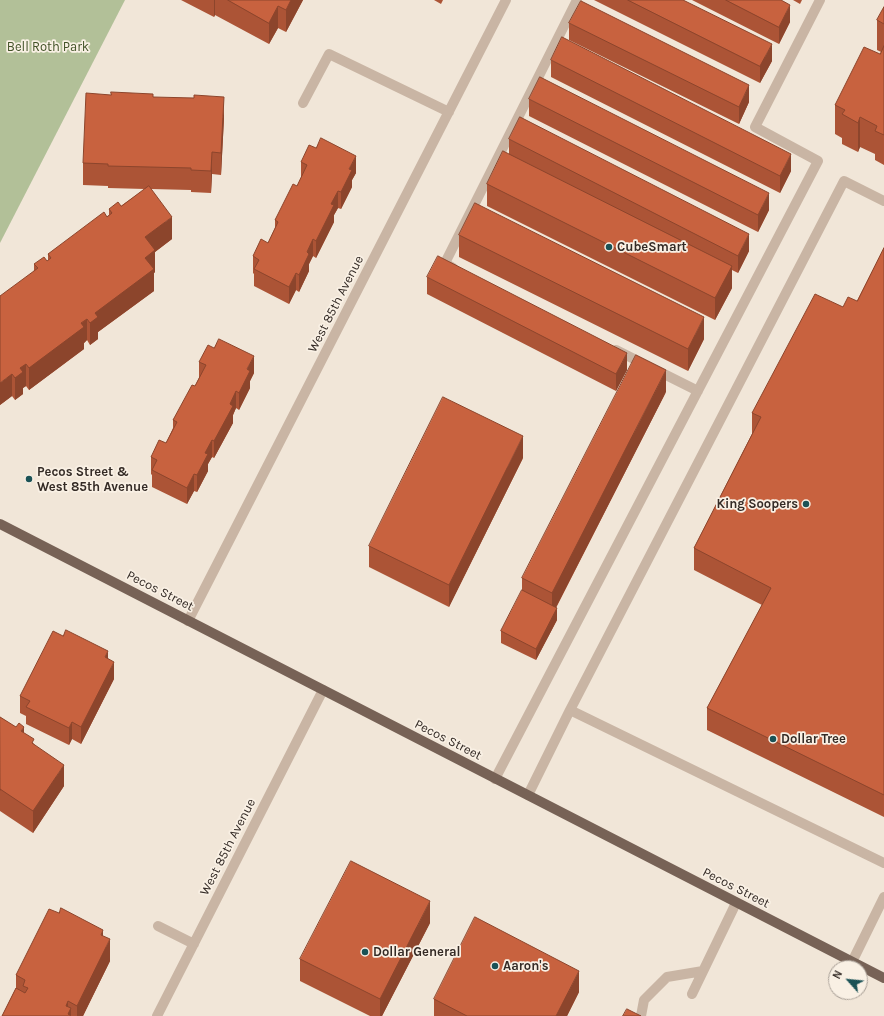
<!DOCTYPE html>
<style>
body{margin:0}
#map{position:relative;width:884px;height:1016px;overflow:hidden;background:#f1e6d8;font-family:Karla,sans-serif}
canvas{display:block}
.north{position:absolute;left:828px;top:960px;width:40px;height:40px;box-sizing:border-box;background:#f9f0e4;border:1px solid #aaa198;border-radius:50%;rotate:297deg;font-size:11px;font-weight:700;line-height:16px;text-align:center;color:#342b26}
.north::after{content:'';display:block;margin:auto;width:14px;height:18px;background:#1b5256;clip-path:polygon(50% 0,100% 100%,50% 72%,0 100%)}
</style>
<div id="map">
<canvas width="884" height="1016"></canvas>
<div class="north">N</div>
</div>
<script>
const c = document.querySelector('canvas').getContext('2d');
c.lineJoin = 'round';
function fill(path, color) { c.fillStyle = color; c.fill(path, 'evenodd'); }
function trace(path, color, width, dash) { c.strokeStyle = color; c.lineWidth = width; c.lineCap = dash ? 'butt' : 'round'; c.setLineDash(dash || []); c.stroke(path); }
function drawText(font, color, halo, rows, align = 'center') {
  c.font = font + ' Karla,sans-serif'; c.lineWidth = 3.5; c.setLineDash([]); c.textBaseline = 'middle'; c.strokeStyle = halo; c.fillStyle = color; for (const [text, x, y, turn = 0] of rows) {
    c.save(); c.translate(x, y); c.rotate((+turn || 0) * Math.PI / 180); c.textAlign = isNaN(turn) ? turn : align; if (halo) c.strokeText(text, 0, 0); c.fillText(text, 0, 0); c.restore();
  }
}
fill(new Path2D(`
 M0 0H125L0 243Z`), '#b2c098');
trace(new Path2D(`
 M303 103 329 54 449 112
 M453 268 445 263 577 0
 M616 350 698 391
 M188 621 506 0
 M570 710 844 181 884 201
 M495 779 818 161 755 127 820 0
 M528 795 570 710 884 863
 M158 926 194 944
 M852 962 884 897
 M692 994 736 903
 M157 1016 323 690
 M641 1016 644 1000 667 977 703 971`), '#c9b5a4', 10);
trace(new Path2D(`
 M0 524 884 978`), '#776256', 10);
fill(new Path2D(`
 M181 0H303L286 32 278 28 269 44 215 15 214 17Z
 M434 0H443L441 4Z
 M594 0H683L772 61 760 83Z
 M692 0H781L790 22 779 44Z
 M793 0H802L800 4Z
 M884 7V165L875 160V154L860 147 858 152 842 144V138L835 134V105L880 54 881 52 877 50V20Z
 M569 23 749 102 739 124 569 40Z
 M551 60 791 171 780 193 551 77Z
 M153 97 224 118 221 175 212 174 211 193 191 192V190L151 189 172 239 155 252V272L154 273V291L98 332V339L90 345 87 340 84 343V349L29 390 26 386 23 388V394L15 400 12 396 0 405 34 270V264L47 261H48V254L109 215V209L121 206 145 189 108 188V186L83 185V163Z
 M529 99 769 210 758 232 529 116Z
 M509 139 749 251 738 273 732 270V288L715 320 487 206V184L509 154Z
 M301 162 356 173 352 180V187L341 209 338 208 334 215V222L316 258 313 256 309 264V271L299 292 296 290 289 304 254 286V274L253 273V256L268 243 275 228V220L297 186 301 178Z
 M459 235 704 339 688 371 459 257Z
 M884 248V817L707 730V708L762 605 694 570V548L752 434V413L843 307 857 301Z
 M427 277 627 370 616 391 427 294Z
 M199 362 254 373 250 381V388L239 410 236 408 233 415V423L214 458 212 457 208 464V471L197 492 194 491 187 504 152 487V475L151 474V457L166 443 173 428V420L195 386 199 378Z
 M666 392 556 608 557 620 536 660 501 643V631L522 591V578Z
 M523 458 449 607 369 567V546Z
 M108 658 114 679 81 744 72 739 69 745 26 724V716L20 713V696Z
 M0 717 24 733 34 744 64 786 33 833 0 811Z
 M430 923 382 1016H370L300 981V959Z
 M103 936 110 961 83 1016H2L16 988V975Z
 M579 992 567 1016H434V999Z`), '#ac5436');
fill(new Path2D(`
 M214 0H215V15L214 17Z
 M291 0H303L286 32V10Z
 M790 5V22L779 44V27Z
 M278 6V28L269 44V23Z
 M772 44V61L760 83V66Z
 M749 85V102L739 124V107Z
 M224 97V118L221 175V153Z
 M860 117V147L858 152V123Z
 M212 152V174L211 193V171Z
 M791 154V171L780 193V176Z
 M356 156V173L352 180V187L341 209V192L349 169Z
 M338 191V208L334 215V222L316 258V241L331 204Z
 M769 193V210L758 232V215Z
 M172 217V239L155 252V272L154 273V291L98 332V339L90 345V323L95 313 145 237Z
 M749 234V251L738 273V256Z
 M313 239V256L309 264V271L299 292V275L307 252Z
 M732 266V288L715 320V298Z
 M296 273V290L289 304V287Z
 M704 317V339L688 371V349Z
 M87 319V340L84 343V349L29 390V368Z
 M627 353V370L616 391V374Z
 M254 356V373L250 381V388L239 410V393L247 369Z
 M26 364V386L23 388V394L15 400V378L20 368Z
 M666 370V392L552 615V593Z
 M12 374V396L0 405V383Z
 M236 391V408L233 415V423L214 458V441L230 404Z
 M523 436V458L449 607V585Z
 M212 440V457L208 464V471L197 492V475L205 453Z
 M194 474V491L187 504V488Z
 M557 608V620L536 660V649Z
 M108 651V668L105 657Z
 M114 662V679L81 744V727Z
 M72 722V739L69 745V728Z
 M24 727V749L21 731Z
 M64 765V786L33 833V811Z
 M430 901V923L382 1016H380V999Z
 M103 930V951L101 935Z
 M110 939V961L83 1016H77V1006Z
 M579 971V992L567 1016H556Z
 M68 1001V1013L71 1008V1016H66V1006Z`), '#8c452c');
const building = new Path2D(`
 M228 0H291L286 10 278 6 269 23Z
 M628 0H683L772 44 760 66Z
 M726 0H781L790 5 779 27Z
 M581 1 749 85 739 107 569 23Z
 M884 7V24L877 20Z
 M562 37 791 154 780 176 551 60Z
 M884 46V135L875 131 877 126 860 117 858 123 842 114 845 110 835 105 864 47 880 54Z
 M540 77 769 193 758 215 529 99Z
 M111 92 153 94V97L194 98V95L224 97 221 153 212 152 211 171 191 170V168L108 166V164L83 163 86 93 111 95Z
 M520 117 749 234 738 256 509 139Z
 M321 138 356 156 349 169 352 170 341 192 338 191 331 204 334 205 316 241 313 239 307 252 309 254 299 275 296 273 289 287 254 269 259 260 253 256 261 239 268 243 278 222 275 220 293 184 297 186 307 165 301 162 309 145 316 148Z
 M503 151 732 266 715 298 487 184Z
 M149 186 172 217 145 237 155 250 145 258 154 269 95 313 98 317 90 323 87 319 81 323 84 327 29 368 26 364 20 368 23 372 15 378 12 374 0 383V296L38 268 34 264 44 257 47 261 51 258 48 254 104 212 107 217 112 213 109 209 118 202 121 206Z
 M475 203 704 317 688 349 459 235Z
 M884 248V795L707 708 771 588 694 548 761 417 752 413 815 294 843 307 848 297 857 301Z
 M438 256 627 353 616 374 427 277Z
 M219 339 254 356 247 369 250 371 239 393 236 391 230 404 233 406 214 441 212 440 205 453 208 454 197 475 194 474 187 488 152 470 157 460 151 457 159 440 166 443 177 422 173 420 192 385 195 386 206 365 199 362 208 345 214 348Z
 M636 355 666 370 552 593 522 578Z
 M443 397 523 436 449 585 369 546Z
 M522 590 557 608 536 649 501 631Z
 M66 630 108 651 105 657 114 662 81 727 72 722 69 728 26 707 30 701 20 696 53 631 63 636Z
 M0 717 16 727 19 723 24 727 21 731 34 739 32 743 64 765 33 811 0 789V790Z
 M351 861 430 901 380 999 300 959Z
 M61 908 103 930 101 935 110 939 77 1006 68 1001 66 1006 71 1008 68 1014 71 1016H2L16 988 25 993 28 988 23 986 25 980 16 975 49 909 59 913Z
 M475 917 579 971 556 1016H467L434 999Z
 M627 1009 641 1016H623Z`);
fill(building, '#c8623f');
trace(building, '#8c452c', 1);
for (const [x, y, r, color] of [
 [609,247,4,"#1b5256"],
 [29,479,4,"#1b5256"],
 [806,504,4,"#1b5256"],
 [773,739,4,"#1b5256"],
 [365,952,4,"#1b5256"],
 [495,966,4,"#1b5256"]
]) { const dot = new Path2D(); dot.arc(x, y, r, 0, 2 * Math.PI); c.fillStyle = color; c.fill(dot); trace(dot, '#f9f0e4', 1.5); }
drawText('13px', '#435329', '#f9f0e4', [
 ["Bell Roth Park",48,47]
]);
drawText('bold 13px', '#342b26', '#f9f0e4', [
 ["CubeSmart",617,247],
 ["Pecos Street &",37,472],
 ["West 85th Avenue",37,487],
 ["King Soopers",798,504,"right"],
 ["Dollar Tree",781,739],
 ["Dollar General",373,952],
 ["Aaron's",503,966]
], 'left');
drawText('13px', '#342b26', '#f9f0e4', [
 ["West 85th Avenue",336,304,-63],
 ["Pecos Street",160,591,27],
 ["Pecos Street",448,740,27],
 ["West 85th Avenue",228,847,-63],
 ["Pecos Street",736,888,27]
]);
</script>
